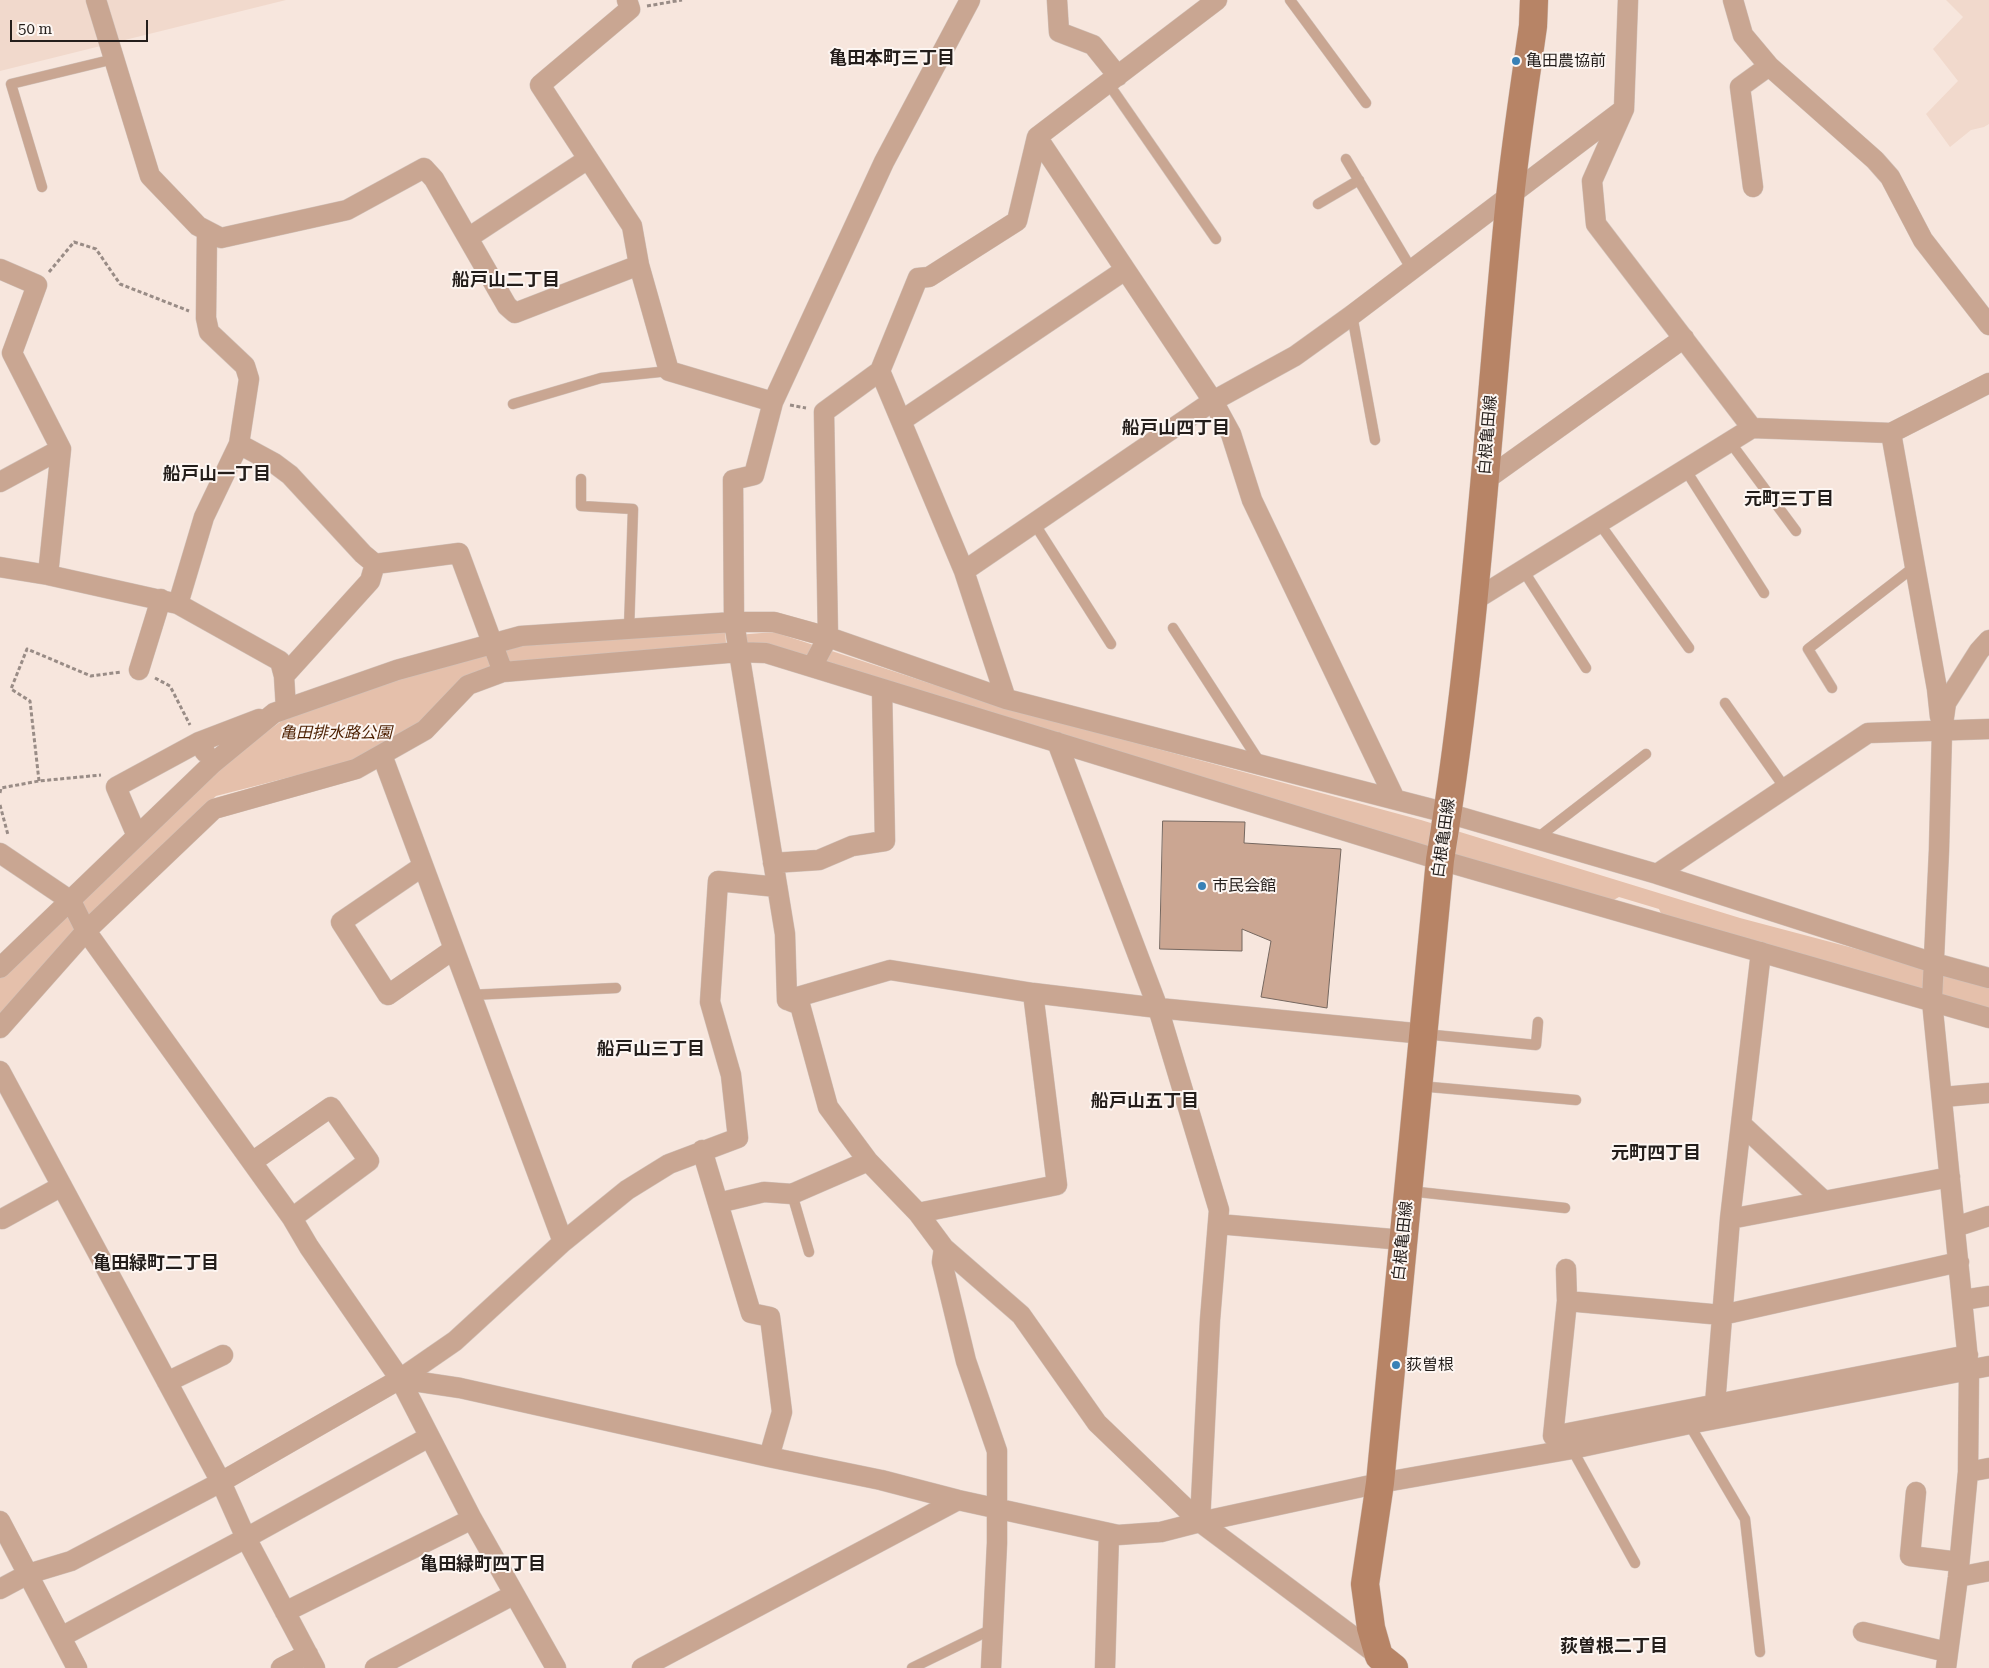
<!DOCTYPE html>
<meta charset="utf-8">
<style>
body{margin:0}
#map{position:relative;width:1989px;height:1668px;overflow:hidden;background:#f7e6dd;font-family:"Roboto Serif",serif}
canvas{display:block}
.scale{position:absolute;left:10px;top:20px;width:138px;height:22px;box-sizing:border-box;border:2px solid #241e1b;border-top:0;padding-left:6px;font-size:15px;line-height:18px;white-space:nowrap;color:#241e1b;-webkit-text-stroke:4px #fdf6f2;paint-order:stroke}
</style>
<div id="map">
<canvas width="1989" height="1668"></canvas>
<div class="scale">50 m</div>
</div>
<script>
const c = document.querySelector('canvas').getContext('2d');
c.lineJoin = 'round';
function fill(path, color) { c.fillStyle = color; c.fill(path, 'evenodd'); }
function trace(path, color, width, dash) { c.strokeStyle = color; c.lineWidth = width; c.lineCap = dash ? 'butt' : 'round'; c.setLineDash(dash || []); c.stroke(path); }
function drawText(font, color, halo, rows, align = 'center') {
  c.font = font + ' "Roboto Serif","Noto Sans JP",serif'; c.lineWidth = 4; c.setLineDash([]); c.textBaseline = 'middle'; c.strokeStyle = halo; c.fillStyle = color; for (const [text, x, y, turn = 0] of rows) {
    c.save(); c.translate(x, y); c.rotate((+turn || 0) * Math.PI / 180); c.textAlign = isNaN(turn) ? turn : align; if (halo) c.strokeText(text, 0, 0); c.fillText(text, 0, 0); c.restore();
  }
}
fill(new Path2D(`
 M0 0H286L0 71Z
 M1946 0H1989V124L1984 127 1971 130 1950 147 1926 114 1958 81 1933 49 1963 17Z`), '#f1d9cc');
fill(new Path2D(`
 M725 631 726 643 500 663 420 727 353 761 216 796 55 955 0 1020V972L221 764 290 715 402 679 523 645Z
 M774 632 999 706 1421 820 1740 918 1989 984V1009L1663 918 1659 909 1619 897 1610 902 746 642 737 635Z`), '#e5c0ab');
const building = new Path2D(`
 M1163 821 1245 822 1244 843 1341 849 1327 1008 1261 997 1271 941 1242 929V951L1160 949Z`);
fill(building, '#cba692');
trace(building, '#75675f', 1);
const service = new Path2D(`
 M1290 0 1366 103
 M1108 83 1216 239
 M1346 159 1412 270
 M42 187 11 84 114 59
 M1318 204 1359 180
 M1352 315 1375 440
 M513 404 601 378 669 371
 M1730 442 1796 531
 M1685 469 1764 593
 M581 479V506L633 509 629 629
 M1034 523 1111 644
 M1599 523 1689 648
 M1523 570 1586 668
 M1173 628 1261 764
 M1832 688 1808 649 1914 567
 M1725 703 1785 788
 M1536 839 1646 754
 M471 995 616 988
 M1424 1034 1536 1045 1538 1022
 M1419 1086 1576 1100
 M1409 1191 1565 1208
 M792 1194 809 1252
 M1689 1424 1745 1519 1760 1652
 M1572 1449 1635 1563
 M912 1668 992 1629`);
const minor = new Path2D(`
 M96 0 150 176 198 226 221 238 347 210 424 168 434 179 507 306 515 313 639 265
 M627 0 630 9 540 85 632 226 639 265 669 371 773 402
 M970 0 884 162 773 402 754 475 733 480 734 622 785 934 787 1000 800 1005 828 1107 868 1161 918 1213 944 1248 1021 1315 1097 1423 1200 1522 1379 1656
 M1057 0 1059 32 1093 45 1118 76
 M1628 0 1624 109 1592 181 1596 224 1752 428
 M1733 0 1743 35 1769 66 1875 160 1890 177 1923 240 1989 325
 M1037 137 1213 401 1231 434 1252 500 1395 799
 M1753 187 1740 87 1769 66
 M468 238 588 159
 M0 269 37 285 12 353 61 449 48 575 0 567
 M880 371 964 571 1006 699
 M901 421 1125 270
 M1891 433 1937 689 1940 717
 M239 444 274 463 290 475 363 554 375 564
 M1484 481 1684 338
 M0 482 61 449
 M964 571 1213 401 1295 356 1352 315 1624 109
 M48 575 178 604 280 661 284 676
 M1473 601 1752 428 1891 433 1989 383
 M178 604 204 517 239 444 249 379 245 366 209 332 206 318 207 231
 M812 667 828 637 824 412 880 371 918 278 929 277 1017 221 1037 137 1217 0
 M139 670 161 599
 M286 709 284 676 370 581 375 564 459 553 503 672
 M1057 742 1158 1008 1219 1210 1210 1320 1200 1522
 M205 752 199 742 259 719
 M382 755 563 1242
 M137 836 116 787 199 742
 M0 853 71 901 86 931 292 1218 309 1247 400 1379 472 1519 556 1668
 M773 863 819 860 852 846 885 841 882 689
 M423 866 341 922 388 995 454 949
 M1657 874 1868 733 1989 729
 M0 968 212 764 274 713 397 670 521 636 734 622H774L828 637 1006 699 1447 813 1657 874 1934 963 1989 978
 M787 1000 890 970 1033 993
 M0 1028 86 931 214 809 356 769 425 730 468 685 503 672 739 652 766 653 1440 860 1989 1018
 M0 1071 221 1482 246 1538 315 1668
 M1943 1097 1989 1093
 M1741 1124 1824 1201
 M702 1150 751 1313 770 1317 782 1412 769 1457
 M252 1162 331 1107 369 1161 292 1218
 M718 1203 764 1192 792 1194 868 1161
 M918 1213 1057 1185 1033 993 1158 1008 1424 1034
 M2 1219 62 1186
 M1730 1219 1950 1177
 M1218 1224 1403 1240
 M1955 1227 1989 1216
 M944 1248 942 1262 966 1361 997 1451V1543L991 1668
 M1566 1269 1567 1301 1553 1436 1968 1355
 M1963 1300 1989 1296
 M1567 1301 1722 1315 1959 1262
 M400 1379 460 1388 769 1457 881 1480 958 1500 1118 1535 1161 1532 1200 1522 1380 1483 1572 1449 1689 1424 1989 1366
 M167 1382 223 1355
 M1715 1404 1730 1219 1761 952
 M1968 1472 1989 1468
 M1916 1492 1910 1556 1959 1562
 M0 1521 77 1668
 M1958 1577 1989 1571
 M0 1589 28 1574 71 1561 221 1482 400 1379 455 1341 563 1242 627 1190 669 1164 738 1138 731 1075 710 1002 718 881 777 887
 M285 1612 472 1519
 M1863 1632 1947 1652
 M61 1637 246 1538 429 1437
 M281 1668 308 1654
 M375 1668 513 1595
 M642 1668 958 1500
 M1105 1668 1109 1533
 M1946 1668 1958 1577 1968 1472 1969 1370 1932 1001 1939 850 1942 731 1946 703 1979 651 1989 640`);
const secondary = new Path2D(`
 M1394 1668 1379 1656 1371 1628 1365 1584 1380 1483 1440 860C1476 641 1488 418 1510 198 1516 140 1525 83 1533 26L1534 0`);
trace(service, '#d1c2ba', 11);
trace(minor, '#d1c2ba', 21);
trace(secondary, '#d1c2ba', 29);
trace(new Path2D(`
 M647 6 682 0
 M49 272 74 242 96 249 120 284 189 311
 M790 405 806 408
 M155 678 170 686 190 725
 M39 781 30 701 11 689 27 649 91 676 121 672
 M0 793 1 788 39 781 101 775
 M0 805 8 835`), '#998c86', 3, [4, 2.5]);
trace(service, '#c9a692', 10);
trace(minor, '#c9a692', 20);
trace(secondary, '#b78466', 28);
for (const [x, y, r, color] of [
 [1516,61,5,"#3981b6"],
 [1202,886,5,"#3981b6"],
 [1396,1365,5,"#3981b6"]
]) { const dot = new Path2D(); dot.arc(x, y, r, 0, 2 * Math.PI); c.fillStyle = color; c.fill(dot); trace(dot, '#fdf6f2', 2); }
drawText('16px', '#241e1b', '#fdf6f2', [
 ["亀田農協前",1526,61],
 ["市民会館",1212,886],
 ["荻曽根",1406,1365]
], 'left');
drawText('16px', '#241e1b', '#fdf6f2', [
 ["白根亀田線",1488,435,-85],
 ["白根亀田線",1444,838,-82],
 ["白根亀田線",1403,1241,-84]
]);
drawText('italic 16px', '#4c1f00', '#fdf6f2', [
 ["亀田排水路公園",336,733]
]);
drawText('bold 18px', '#241e1b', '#fdf6f2', [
 ["亀田本町三丁目",892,59],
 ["船戸山二丁目",506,281],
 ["船戸山四丁目",1176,429],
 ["船戸山一丁目",217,475],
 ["元町三丁目",1789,500],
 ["船戸山三丁目",651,1050],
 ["船戸山五丁目",1145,1102],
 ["元町四丁目",1656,1154],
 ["亀田緑町二丁目",156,1264],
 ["亀田緑町四丁目",483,1565],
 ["荻曽根二丁目",1614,1647]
]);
</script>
